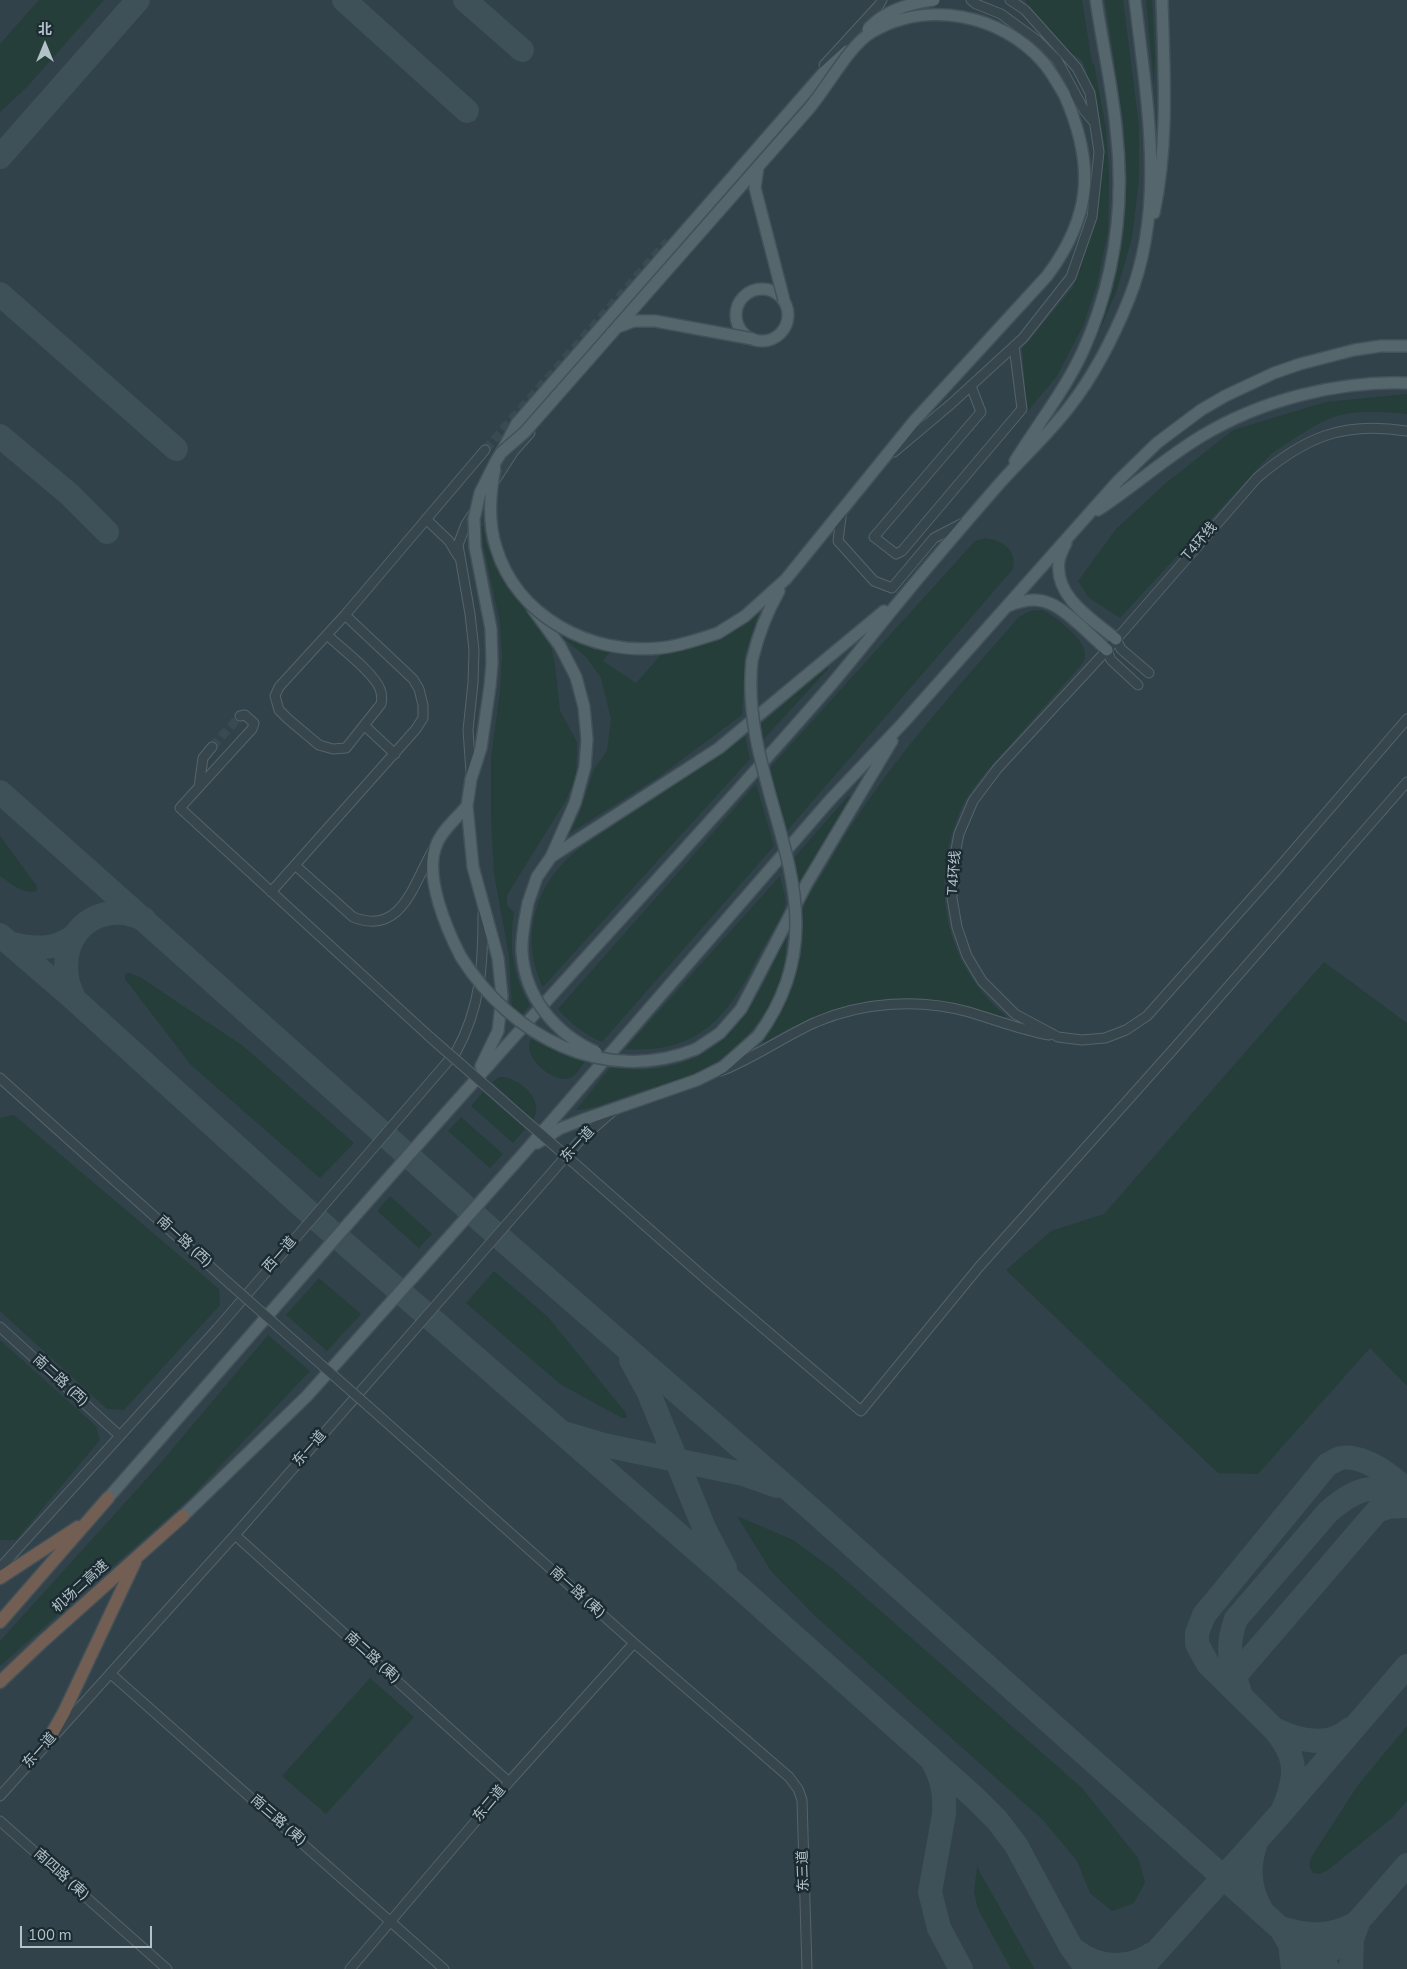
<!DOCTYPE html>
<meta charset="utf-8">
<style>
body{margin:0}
#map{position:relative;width:1407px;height:1969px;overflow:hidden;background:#23353d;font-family:"Nunito Sans","Noto Sans SC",sans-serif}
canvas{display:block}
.north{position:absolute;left:20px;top:20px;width:50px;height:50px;-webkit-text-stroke:4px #1c2b32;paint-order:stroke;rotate:0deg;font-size:14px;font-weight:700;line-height:20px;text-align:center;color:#b3c1c8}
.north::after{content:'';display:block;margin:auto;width:18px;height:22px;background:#b3c1c8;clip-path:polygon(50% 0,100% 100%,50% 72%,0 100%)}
.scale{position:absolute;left:20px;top:1926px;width:132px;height:22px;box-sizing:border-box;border:2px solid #b3c1c8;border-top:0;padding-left:6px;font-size:15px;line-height:18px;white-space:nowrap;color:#b3c1c8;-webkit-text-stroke:4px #1c2b32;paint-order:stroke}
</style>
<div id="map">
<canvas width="1407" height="1969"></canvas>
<div class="north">北</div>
<div class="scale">100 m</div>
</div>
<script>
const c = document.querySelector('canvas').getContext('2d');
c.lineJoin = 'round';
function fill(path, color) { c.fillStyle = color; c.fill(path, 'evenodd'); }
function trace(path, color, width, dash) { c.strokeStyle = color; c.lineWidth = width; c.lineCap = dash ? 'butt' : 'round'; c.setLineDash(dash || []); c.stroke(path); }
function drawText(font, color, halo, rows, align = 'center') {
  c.font = font + ' "Nunito Sans","Noto Sans SC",sans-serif'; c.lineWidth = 5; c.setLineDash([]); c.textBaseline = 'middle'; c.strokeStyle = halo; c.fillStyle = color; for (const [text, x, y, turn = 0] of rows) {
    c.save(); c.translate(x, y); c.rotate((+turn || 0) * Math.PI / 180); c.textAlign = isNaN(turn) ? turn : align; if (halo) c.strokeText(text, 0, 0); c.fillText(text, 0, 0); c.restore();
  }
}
fill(new Path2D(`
 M0 0H1407V1969H0Z`), '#31424a');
fill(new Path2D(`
 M39 0H104L27 87 0 112V44Z
 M1025 0H1082L1092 63 1094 64 1106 128 1109 175 1108 231 1097 284 1083 326 1057 376 1027 412 1022 349 1073 287 1096 218 1105 148 1097 101 1082 60 1065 49 1029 8Z
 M1105 0H1123L1139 126V180L1132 238 1117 290 1094 343 1113 288 1123 236 1127 180 1124 127Z
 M1146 0H1152L1155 57 1154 84Z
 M1407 394V414C1385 412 1362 410 1340 415 1320 420 1289 442 1271 454L1120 618 1088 597 1078 581 1116 529 1166 483 1233 430 1326 402Z
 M481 526H483L486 542 495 567 551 647 555 665 560 711 577 742 576 777 565 802 507 895V905L514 912C509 945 512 976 530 1005L522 1015 512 1009 509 956 494 874 491 818V758L500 692 502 656 500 622 483 545Z
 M986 538C1003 541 1017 550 1013 569L786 832 768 770 975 541Z
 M760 609 745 654 742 715 657 778 570 833 580 812 594 769 607 751 611 719 601 678 587 658 560 635 593 648 610 652 603 661 636 683 661 655 688 648Z
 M1042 610C1053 614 1079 636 1083 647 1086 653 1085 657 1083 663 1061 688 1039 712 1017 737 1000 756 982 775 968 796 959 810 953 829 949 845 934 909 955 974 1006 1016L1005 1018C914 986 846 994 764 1043L762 1041C784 1012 798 980 802 944 803 933 800 920 803 910 806 897 822 876 829 863 880 772 951 695 1019 617L1030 611Z
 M826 667H828V669L762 741 759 726Z
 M745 736 750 759 543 987C519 938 535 882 579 849 601 833 625 818 648 803 681 781 713 759 745 736Z
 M756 784 774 846 602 1042C584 1034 571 1024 558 1009Z
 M848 796 850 797 798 884 793 859Z
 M0 836 36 885 37 891C23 895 11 883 0 876Z
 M780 876C781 884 787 898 785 906 783 915 766 943 760 953 729 1015 701 1054 625 1049Z
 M787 933C786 942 786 951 785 960 777 1010 739 1055 693 1075 676 1082 656 1087 638 1092 618 1098 597 1109 576 1110L610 1068C627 1069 643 1071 660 1068 736 1056 759 995 787 933Z
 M1324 962 1407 1023V1386L1370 1348 1258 1474 1218 1473 1006 1270 1051 1231 1104 1214Z
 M129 973 140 977 243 1046 354 1143 320 1178 191 1065 125 979V974Z
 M531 1039 567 1056 585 1062C581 1066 577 1074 572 1077 556 1087 520 1056 531 1039Z
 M500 1077C519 1077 546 1100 533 1120L492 1082Z
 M483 1092 525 1129 513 1143 471 1106Z
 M14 1115 219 1289 220 1305 124 1410 107 1409 0 1311V1118Z
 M461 1117 503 1154 490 1168 448 1131Z
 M390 1196 432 1234 419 1248 377 1211Z
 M494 1271 548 1317 626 1413 627 1418H622L560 1384 466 1303Z
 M319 1278 361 1314 327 1351 286 1315Z
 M268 1335 310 1371 189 1499 0 1666V1641L159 1465Z
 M0 1340 96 1426 100 1440 16 1540H0Z
 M737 1516 793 1540 833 1569 1082 1788 1138 1858 1145 1882 1134 1903 1112 1911 1090 1893 1077 1861 1043 1820 814 1615 771 1571Z
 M370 1678 414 1717 326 1814 282 1776Z
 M1407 1726V1801L1392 1818 1328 1870 1320 1874 1313 1873C1308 1867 1309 1863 1312 1856L1358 1785Z
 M977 1867 1034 1968V1969H1011L978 1909 974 1892Z`), '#253e39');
trace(new Path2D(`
 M344 0 467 111
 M465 0 522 50
 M0 157 138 0
 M0 294 176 449
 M0 436 69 494 107 532
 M0 792 505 1242 809 1507 1280 1928 1328 1969
 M0 935 75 1000 303 1207 740 1588 975 1798 997 1820 1016 1845 1071 1947 1087 1969
 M9 943C32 949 54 951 74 936
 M74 998C53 958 75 908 125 913 132 914 137 917 144 919
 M631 1360 648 1391 705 1530 725 1568
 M567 1434 604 1445 743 1474 777 1486
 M1235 1676 1377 1511 1388 1507 1407 1506
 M1240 1693C1231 1664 1225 1648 1236 1619L1328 1512C1353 1490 1373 1481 1404 1496
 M1274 1729C1297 1740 1328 1749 1350 1729
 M933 1762C943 1781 945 1793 944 1814L930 1892 939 1928 961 1969
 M1282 1812C1297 1778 1299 1758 1274 1729L1208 1664 1197 1644V1633L1204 1615 1327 1465C1331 1463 1337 1459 1341 1458 1364 1454 1391 1476 1407 1490
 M1257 1840C1248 1863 1248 1887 1261 1909
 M1281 1929 1290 1944 1293 1969
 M1284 1929C1309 1936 1329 1937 1353 1925
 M1076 1951C1098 1969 1130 1969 1152 1954
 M1141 1969 1282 1812 1407 1666
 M1313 1969 1361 1918 1407 1865
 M1351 1969 1352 1939 1358 1923`), '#3e5058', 24);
trace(new Path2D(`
 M485 450 668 241
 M212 747 240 716`), '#394a52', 9, [9, 4.5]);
const minor = new Path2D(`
 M971 0 976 4 1001 14 1038 41 1057 60 1084 110 1094 122
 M824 65 879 5 882 0
 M971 386 981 412 874 537 896 554 902 551 1022 409 1014 346
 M1407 431C1343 421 1305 437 1257 478L1107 650 997 769 973 801 959 834 953 865 952 898 957 927 967 956 982 981 1015 1014 1058 1037 1082 1040 1105 1038 1126 1030 1147 1016 1276 871 1407 719
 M894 452 951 404 1023 338 1071 277 1092 217 1099 152 1090 93 1077 68 1025 10 1010 0
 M494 482 514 451 530 433
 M842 510 838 541 874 581 892 588 934 538 963 523
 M426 519 449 541 458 556
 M327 635C341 648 374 673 380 689 382 694 382 699 381 704L346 748 333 749 319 745 288 719 279 710 275 696 279 687 345 615 485 450
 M1116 639 1121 649 1149 673
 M1107 650 1111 660 1138 685
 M365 726 395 754
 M212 747 203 758 199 787 252 729 254 723 245 715 240 716
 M471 773 468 730 473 683 474 650 470 614 458 545 466 524 474 512
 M199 787 180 808 431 1038
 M296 866 353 917C402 937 414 882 433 850
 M271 892 416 729 423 718V705L419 689 413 679 345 615
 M721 1071C754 1058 783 1037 816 1022 863 1002 919 998 969 1012 996 1020 1021 1030 1049 1035
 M0 1078 231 1285
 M582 1170 707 1280 861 1411 979 1267 1178 1044 1407 782
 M0 1327 119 1435
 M368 1406 634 1643 789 1777 798 1789 802 1800 807 1969
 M235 1535 509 1782
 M0 1568 217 1329 456 1052C481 1007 483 964 483 914
 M111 1674 444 1969
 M0 1796 235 1535 582 1138 613 1111
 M0 1821 167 1969
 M350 1969 509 1782 634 1643`);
const major = new Path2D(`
 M1154 213C1169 143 1164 70 1162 0
 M736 315a26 26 0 1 1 52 0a26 26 0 1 1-52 0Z
 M502 451 517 423 824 72 847 51
 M1015 461C1038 424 1065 390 1083 351 1115 280 1125 204 1116 128 1112 85 1102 43 1096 0
 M1098 510C1133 487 1164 459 1200 437 1261 400 1336 381 1407 383
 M1066 543C1063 549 1060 555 1059 561 1054 597 1092 619 1116 639
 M1008 606C1021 601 1035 597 1049 603 1066 609 1092 637 1107 650
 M718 633 745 616 786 579 915 420 1047 276C1092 216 1095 165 1065 96
 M752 661C758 635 766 614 779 591
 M551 857 719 748 884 611
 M528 903 537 877 551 857 575 803 585 767 587 739 584 707 576 677 560 646 533 609
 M461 957C447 930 424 877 436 846 441 831 457 818 467 806
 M696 1049 720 1033 741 1009 807 883 892 741
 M481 1066 498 1031 502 996 498 958 473 867 467 806 471 779 481 748 490 686
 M537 1143 559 1129 582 1120 697 1080 723 1067 758 1036
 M108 1498C235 1354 360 1208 489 1065 602 938 719 814 830 686 855 657 878 627 902 598 934 559 967 521 1000 483 1023 457 1049 434 1070 406 1095 374 1114 336 1129 299 1167 205 1146 97 1135 0
 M183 1516 307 1396 524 1153 830 800 903 723 1118 481 1157 443 1201 410 1225 396 1274 373 1300 364 1354 350 1381 346H1407`);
const highway = new Path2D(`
 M0 1578 78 1527
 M0 1622 108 1498
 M0 1682 42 1642 183 1516
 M46 1744 64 1712 135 1562`);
trace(minor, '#55646b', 11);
trace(major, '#435259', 14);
trace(highway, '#425158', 15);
trace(minor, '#37464d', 9);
trace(major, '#55666d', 11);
trace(highway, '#735e54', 12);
const minorBridge = new Path2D(`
 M431 1038 582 1170
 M231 1285 368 1406`);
const majorBridge = new Path2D(`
 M868 29C884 11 910 3 934 0
 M758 167 755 188 784 300
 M618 327 634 321H655L753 339
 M495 468C490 493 488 522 496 547 517 617 590 655 660 648 680 646 699 639 718 633
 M752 661C738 796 853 907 758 1036
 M490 686 492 663 491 629 475 547 474 519 480 493 496 461 501 453 525 432C619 325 713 218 807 111 826 90 849 45 872 32 927 0 1000 14 1042 61 1052 72 1058 84 1065 96
 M528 903C525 919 521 936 522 952 525 998 556 1034 596 1052
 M461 957C511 1036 604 1086 696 1049`);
trace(minorBridge, '#55646b', 11, []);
trace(majorBridge, '#435259', 14, []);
trace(minorBridge, '#37464d', 9);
trace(majorBridge, '#55666d', 11);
drawText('14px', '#b3c1c8', '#1c2b32', [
 ["T4环线",1200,542,-49],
 ["T4环线",955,873,-86],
 ["东一道",578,1145,-47],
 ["南一路 (西)",184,1242,42],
 ["西一道",280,1255,-49],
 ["南二路 (西)",60,1381,42],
 ["东一道",310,1449,-49],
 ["机场二高速",81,1587,-42],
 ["南一路 (東)",577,1593,42],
 ["南二路 (東)",372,1658,42],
 ["东一道",40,1751,-48],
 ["东二道",490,1804,-50],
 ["南三路 (東)",278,1821,41],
 ["东三道",804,1871,-92],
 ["南四路 (東)",61,1875,42]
]);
</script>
